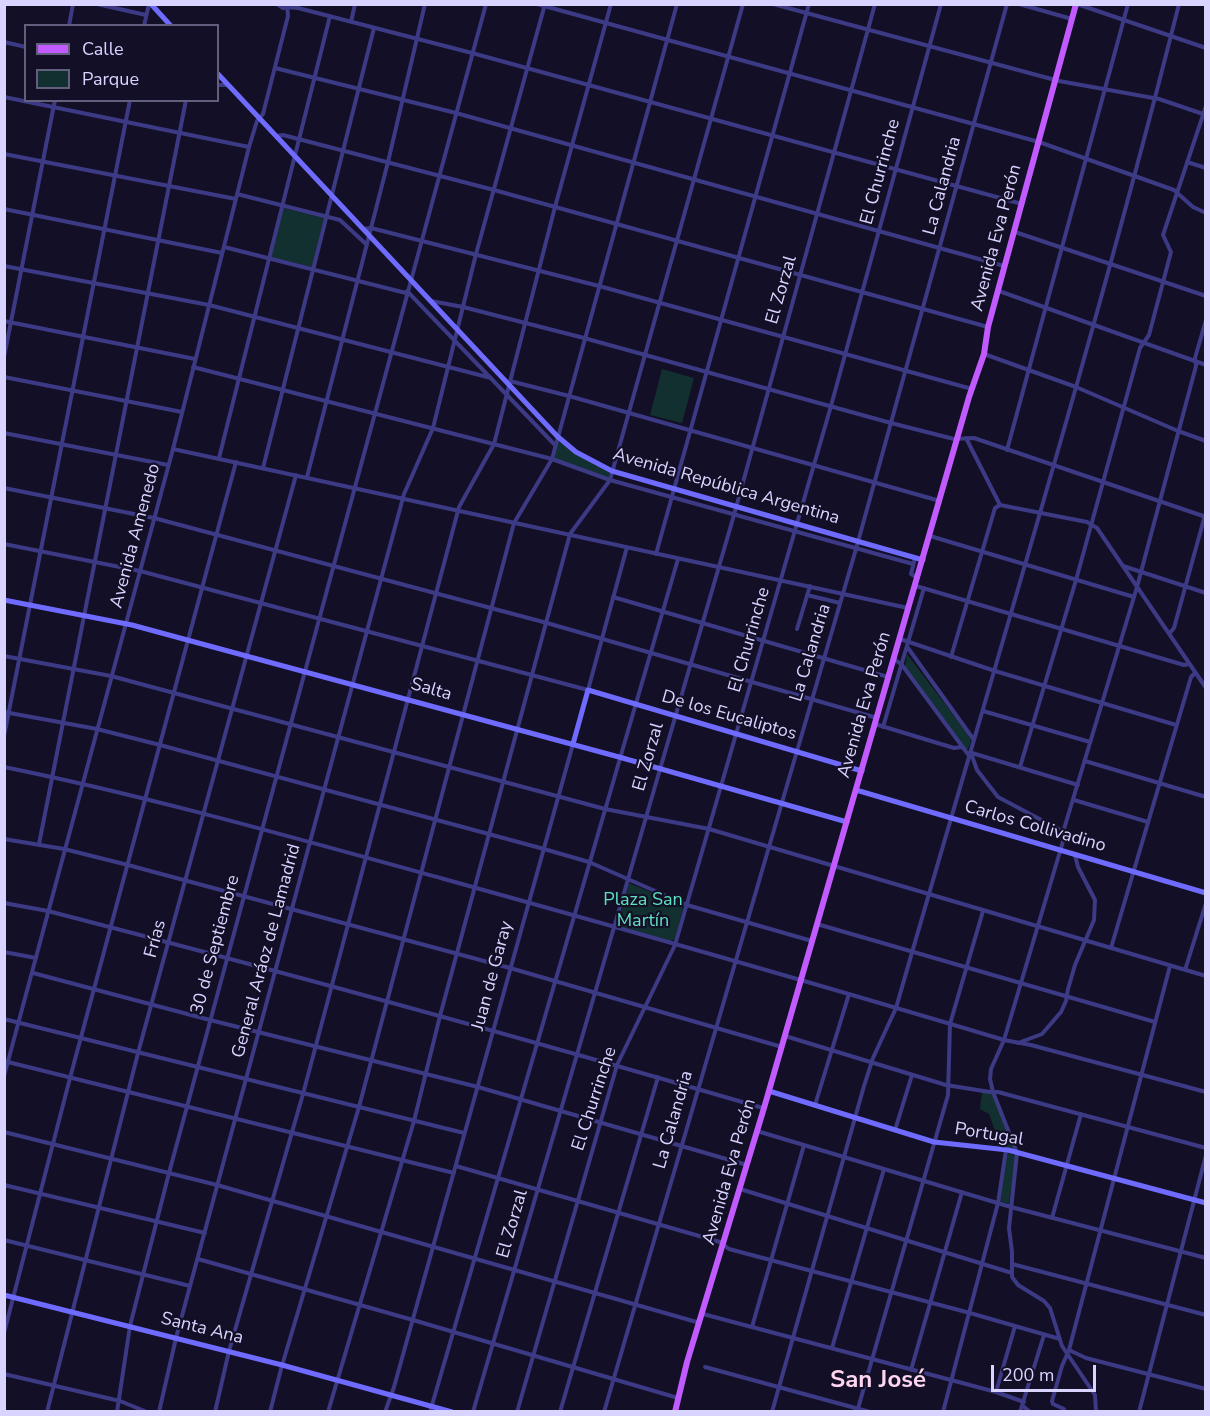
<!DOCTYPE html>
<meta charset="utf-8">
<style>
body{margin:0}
#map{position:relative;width:1210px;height:1416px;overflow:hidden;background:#130f26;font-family:"Nunito Sans",sans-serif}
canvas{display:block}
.frame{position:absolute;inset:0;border:6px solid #d9d4ff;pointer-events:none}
.legend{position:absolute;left:24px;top:24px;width:195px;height:78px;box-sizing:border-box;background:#130f26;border:2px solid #625e7d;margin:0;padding:8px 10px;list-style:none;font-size:18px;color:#d9d4ff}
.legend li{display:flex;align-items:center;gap:12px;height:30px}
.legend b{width:30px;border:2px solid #625e7d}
.scale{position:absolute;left:991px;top:1365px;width:105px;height:27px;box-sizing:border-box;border:3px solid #d9d4ff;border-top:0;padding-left:8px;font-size:18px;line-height:21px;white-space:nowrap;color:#d9d4ff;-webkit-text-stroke:4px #130f26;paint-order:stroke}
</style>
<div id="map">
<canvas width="1210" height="1416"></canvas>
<div class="frame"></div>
<ul class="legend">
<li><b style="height:8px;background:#c25bff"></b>Calle</li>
<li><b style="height:16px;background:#12302f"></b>Parque</li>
</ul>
<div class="scale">200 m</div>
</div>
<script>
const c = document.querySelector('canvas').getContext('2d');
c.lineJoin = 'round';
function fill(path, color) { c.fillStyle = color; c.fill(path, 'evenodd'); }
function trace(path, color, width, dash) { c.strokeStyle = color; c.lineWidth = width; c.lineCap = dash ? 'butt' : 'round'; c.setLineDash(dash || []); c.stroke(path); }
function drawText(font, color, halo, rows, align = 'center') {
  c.font = font + ' "Nunito Sans",sans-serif'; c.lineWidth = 4.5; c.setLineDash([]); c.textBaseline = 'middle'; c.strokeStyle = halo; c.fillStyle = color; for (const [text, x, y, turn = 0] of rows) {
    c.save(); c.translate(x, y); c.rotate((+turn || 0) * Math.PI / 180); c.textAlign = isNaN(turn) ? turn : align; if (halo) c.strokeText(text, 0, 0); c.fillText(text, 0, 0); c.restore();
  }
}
fill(new Path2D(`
 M283 208 324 218 312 267 271 257Z
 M662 369 694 378 682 423 650 415Z
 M558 441 586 460 610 472 609 478 555 459 554 458Z
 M907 654 967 733 971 741 968 749H965L905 667Z
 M629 883 682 905 683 909 675 939 671 941 619 926 618 923Z
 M982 1092 992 1094 1015 1149 1001 1147 989 1114 980 1109Z
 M1006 1152 1016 1156 1009 1204 1000 1201Z`), '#12302f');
trace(new Path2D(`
 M97 4 146 15
 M277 4 283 8 287 7 298 8 472 53 1022 204
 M537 4 1039 142 1174 190 1193 207 1206 213
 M773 4 1059 81 1159 99 1206 115
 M1019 4 1072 19
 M1077 4 1206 48
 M351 22 355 4
 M69 26 73 4
 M144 26 149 4
 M4 42 26 47
 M275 68 456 113 1004 266
 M218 85H228
 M4 97 249 147
 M276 136 283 135 494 190 988 327
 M4 154 236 199
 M1187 162 1206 168
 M237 194 340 220 367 245
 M4 209 222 253
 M364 229 371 228 599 286 972 389
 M1015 232 1206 296
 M224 247 406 293
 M4 266 209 305 491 378
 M407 291 555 445
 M999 291 1206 365
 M431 301 463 307 584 338 891 423 954 439 974 438 1206 517
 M4 321 195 359
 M984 354 1076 387 1178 431 1206 441
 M4 357 55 100
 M193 367 552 459 610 480 913 564
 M4 377 182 412
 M510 381 569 396 940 501
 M4 433 168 465
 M966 438 1000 505 1087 522 1097 528 1206 688
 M173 449 908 608
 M1007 450 1128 4
 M219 458 330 16
 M263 468 374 28
 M307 477 388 162 425 4
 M4 488 154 518 547 623 877 718
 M930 536 1134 597
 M4 544 140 571 588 690 627 547
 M656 554 809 4
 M915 558 911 574 918 578
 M1123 566 1206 593
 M916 586 1184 665 1189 664
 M807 595 840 603
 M613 597 888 677
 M797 629 810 586
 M1169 634 1174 628 1205 515
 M900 639 995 671 1176 725
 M908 648 974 740
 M4 656 111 676 605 809 709 829 1206 976
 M951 657 995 508 1000 505
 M894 659 902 665 970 757
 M983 711 1090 742
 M4 712 97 729 160 745 544 849 589 862 687 905 812 941
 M875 724 954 748 962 747
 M883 727 924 588
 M4 736 130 100
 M971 753 977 770 998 797 1064 832
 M972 753 1078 785
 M1085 761 1206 797
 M4 767C152 797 298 839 444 879 631 931 818 984 1004 1040L1031 1045 1206 1092
 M1020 767 1076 580 1140 348 1149 335 1171 252 1163 235 1206 106
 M1074 800 1148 822
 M4 839 64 849 128 865 510 968 782 1047
 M39 844 186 100
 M4 903 48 911C288 973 526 1039 763 1108
 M817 924 1155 1022
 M1111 948 1191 677 1195 673
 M4 952 36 958
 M1185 970 1206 903
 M33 973 210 1020 478 1087 747 1165
 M4 1019 464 1133
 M785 1036 946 1085 990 1092H998L1206 1148
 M1018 1043 1042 1034 1061 1012 1066 1001 1068 989 1075 965 1094 920 1095 900 1078 867 1075 855
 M4 1061 454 1173
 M4 1076 173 449 249 147 257 121 263 114 288 16 287 4
 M815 1105 849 994
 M895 1130 912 1075
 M757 1131 1011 1207 1206 1258
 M4 1132 217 1185 700 1323
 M456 1166 720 1242 729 1249 970 1313 1060 1339
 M4 1185 205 1233
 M740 1189 1012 1273
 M1052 1218 1081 1114
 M4 1240 190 1286
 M198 1259 413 1320 678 1398
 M1012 1264 1206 1315
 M703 1314 996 1392 1024 1402
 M752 1327 804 1145
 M4 1333 70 1078 236 462
 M832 1348 884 1169
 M1069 1350 1170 966
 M705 1367 870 1412
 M911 1370 962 1192
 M4 1374 120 1401 147 1412
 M996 1392 1015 1326
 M1023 1406 1030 1412
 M47 1412 138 1053 296 475
 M117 1412 130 1326 169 1173 486 4
 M159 1412 176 1338 404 494 433 428 476 254 545 4
 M215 1412 229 1351 303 1094 459 507 494 444 555 207 611 4
 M270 1412 281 1369 359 1107 514 523 552 459 677 4
 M328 1412 414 1121 440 1016 570 534 610 480 743 4
 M385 1412 394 1387 573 744
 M430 1412 678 559
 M473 1412 734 515 875 4
 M517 1412 617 1065 675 945 831 406 941 4
 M560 1412 658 1077
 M604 1412 856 549 1007 4
 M772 1412 864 1086 873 1058 896 1008C992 674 1094 342 1179 4
 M857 1412 948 1095 950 1024 983 911
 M943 1412 998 1203 1006 1150
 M1020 1412 1044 1335
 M1063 1412 1064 1409 1053 1404 1052 1401 1062 1366 1069 1350 1086 1358 1206 1389
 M1096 1412 1095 1395 1062 1346 1050 1308 1044 1301 1018 1285 1012 1277V1252L1009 1228 1017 1153 993 1092 990 1079 991 1069 1004 1040 1064 838V829L1137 587 1196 366 1195 358 1206 320
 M1139 1412 1206 1155`), '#3d3a85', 4);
trace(new Path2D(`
 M151 4 171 26
 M218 74 557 436 576 452 612 471 923 560
 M4 600 132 625 619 757 847 822
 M573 744 588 690 862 771
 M856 790 1206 893
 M769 1091 934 1142 1008 1150 1206 1203
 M4 1295 282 1365 452 1412`), '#6f6bff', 5);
trace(new Path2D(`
 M675 1412 687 1362 764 1108 969 397 984 354 988 327 1076 4`), '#c25bff', 6);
drawText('18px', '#d9d4ff', '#130f26', [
 ["El Churrinche",881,172,-75],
 ["La Calandria",943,186,-75],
 ["Avenida Eva Perón",997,238,-75],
 ["El Zorzal",782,290,-74],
 ["Avenida República Argentina",726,487,16],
 ["Avenida Amenedo",136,536,-75],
 ["El Churrinche",750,640,-74],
 ["La Calandria",811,653,-73],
 ["Salta",431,690,16],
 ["Avenida Eva Perón",865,705,-74],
 ["De los Eucaliptos",729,716,16],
 ["El Zorzal",649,757,-74],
 ["Carlos Collivadino",1035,827,16],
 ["Frías",156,939,-75],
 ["30 de Septiembre",216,945,-75],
 ["General Aráoz de Lamadrid",267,951,-75],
 ["Juan de Garay",493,976,-75],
 ["El Churrinche",595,1099,-72],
 ["La Calandria",674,1120,-74],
 ["Portugal",989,1135,9],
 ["Avenida Eva Perón",730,1172,-74],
 ["El Zorzal",513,1224,-74],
 ["Santa Ana",202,1329,14]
]);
drawText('18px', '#5fe0c0', '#130f26', [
 ["Plaza San",643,901],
 ["Martín",643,922]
]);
drawText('bold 24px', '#ffd6f0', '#130f26', [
 ["San José",878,1381]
]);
</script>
